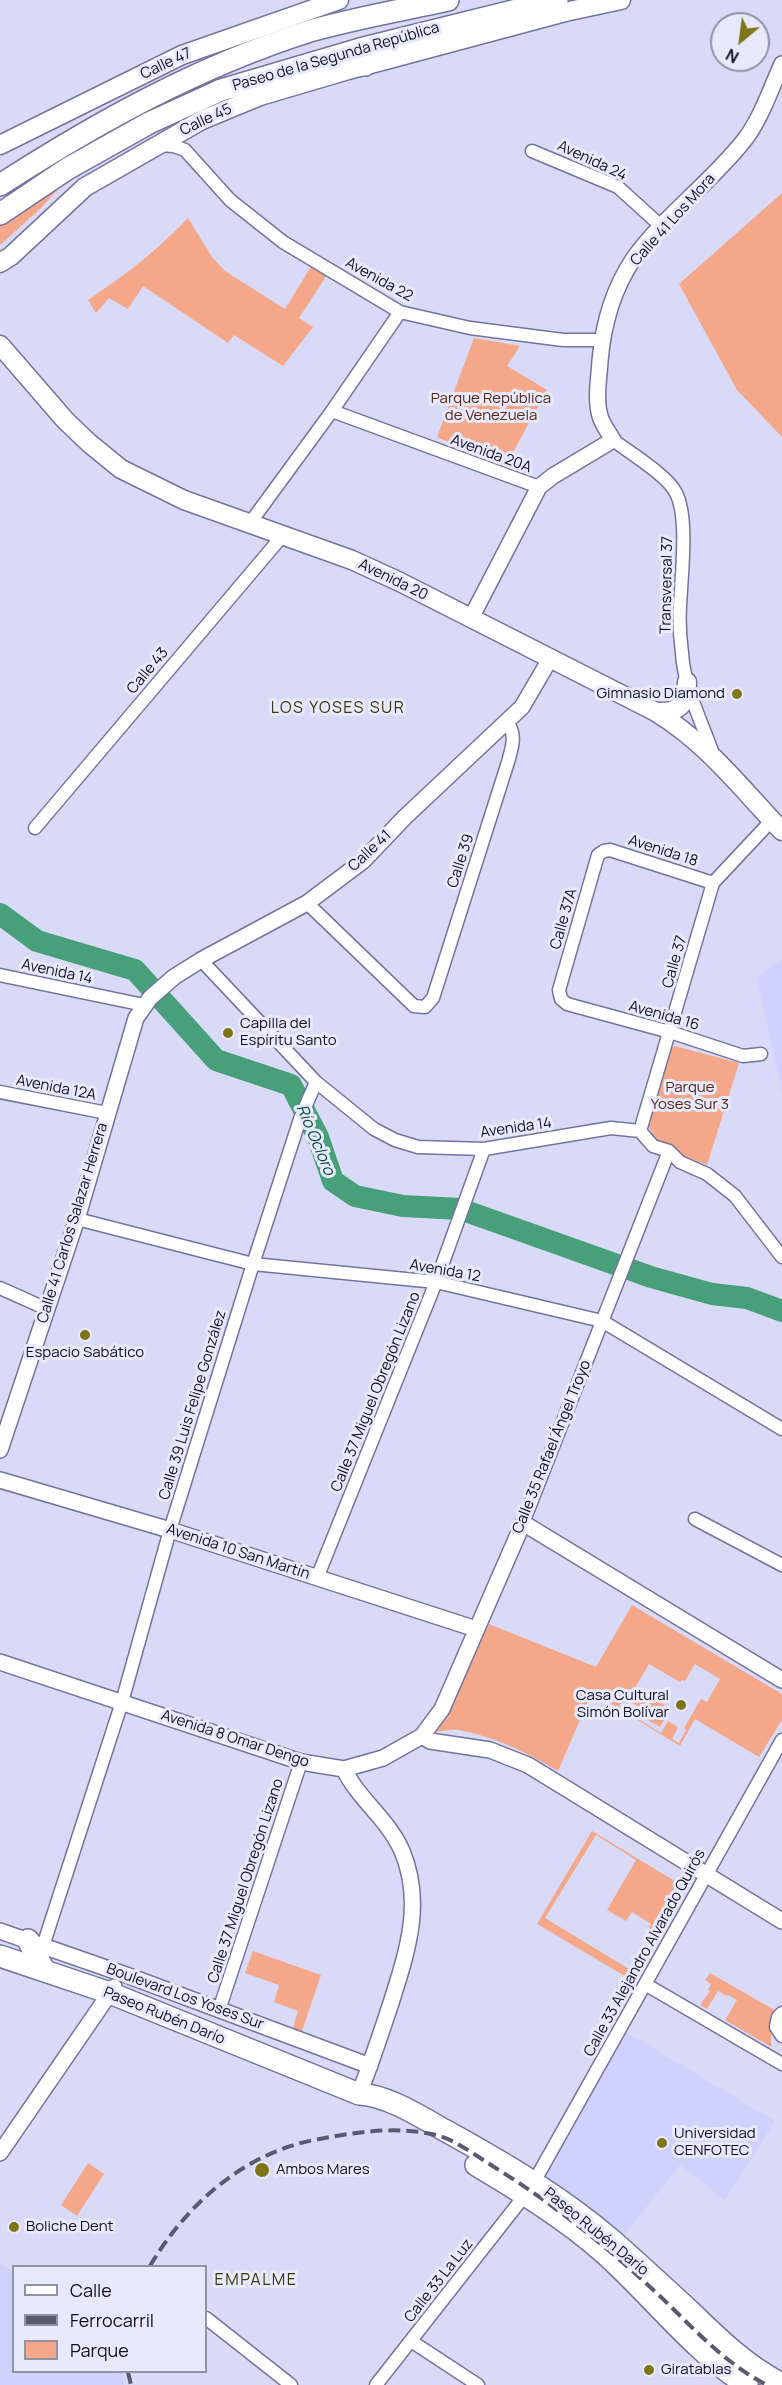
<!DOCTYPE html>
<meta charset="utf-8">
<style>
body{margin:0}
#map{position:relative;width:782px;height:2385px;overflow:hidden;background:#d9daf7;font-family:Manrope,sans-serif}
canvas{display:block}
.legend{position:absolute;left:12px;top:2265px;width:195px;height:108px;box-sizing:border-box;background:#e7e9fc;border:2px solid #9192a4;margin:0;padding:8px 10px;list-style:none;font-size:18px;color:#101020}
.legend li{display:flex;align-items:center;gap:12px;height:30px}
.legend b{width:30px;border:2px solid #9192a4}
.north{position:absolute;left:710px;top:12px;width:60px;height:60px;box-sizing:border-box;background:#e7e9fc;border:2px solid #9192a4;border-radius:50%;rotate:209deg;font-size:16px;font-weight:700;line-height:24px;text-align:center;color:#101020}
.north::after{content:'';display:block;margin:auto;width:21px;height:27px;background:#7e7518;clip-path:polygon(50% 0,100% 100%,50% 72%,0 100%)}
</style>
<div id="map">
<canvas width="782" height="2385"></canvas>
<ul class="legend">
<li><b style="height:8px;background:#fff"></b>Calle</li>
<li><b style="height:8px;background:#595a6f"></b>Ferrocarril</li>
<li><b style="height:16px;background:#f4a889"></b>Parque</li>
</ul>
<div class="north">N</div>
</div>
<script>
const c = document.querySelector('canvas').getContext('2d');
c.lineJoin = 'round';
function fill(path, color) { c.fillStyle = color; c.fill(path, 'evenodd'); }
function trace(path, color, width, dash) { c.strokeStyle = color; c.lineWidth = width; c.lineCap = dash ? 'butt' : 'round'; c.setLineDash(dash || []); c.stroke(path); }
function drawText(font, color, halo, rows, align = 'center') {
  c.font = font + ' Manrope,sans-serif'; c.lineWidth = 6; c.setLineDash([]); c.textBaseline = 'middle'; c.strokeStyle = halo; c.fillStyle = color; for (const [text, x, y, turn = 0] of rows) {
    c.save(); c.translate(x, y); c.rotate((+turn || 0) * Math.PI / 180); c.textAlign = isNaN(turn) ? turn : align; if (halo) c.strokeText(text, 0, 0); c.fillText(text, 0, 0); c.restore();
  }
}
fill(new Path2D(`
 M782 959V1092L757 978Z
 M626 2032 775 2121 725 2200 680 2165 624 2235 543 2178Z
 M0 2262 13 2271 14 2372H124V2385H0Z`), '#d0d2fe');
fill(new Path2D(`
 M66 181 39 210 0 245V221Z
 M782 193V437L737 390 679 284Z
 M188 218 212 257 225 271 285 309 312 265 327 275 299 318 313 327 283 366 234 335 228 343 143 286 128 309 109 298 96 313 88 300C128 273 155 252 188 218Z
 M474 338 520 346 507 366 547 390 505 467 437 437Z
 M675 1046 739 1063 707 1165 659 1146 645 1120 669 1049Z
 M632 1605 782 1694V1720L759 1757 695 1719 680 1746 592 1692 558 1771C528 1753 493 1736 458 1730 451 1729 442 1731 435 1732L448 1709 489 1624 596 1667ZM649 1664 680 1682 682 1680 685 1681 695 1664 720 1679 707 1702 701 1699 684 1728 686 1730 679 1743 672 1739 678 1727 668 1721 661 1733 619 1707 624 1698 649 1713 646 1719 660 1727 664 1720 662 1718 668 1707 635 1688Z
 M592 1831 678 1883 654 1922 659 1937 658 1939 647 1932 651 1924 632 1912 626 1921 607 1910 636 1860 596 1835 545 1918 637 1974 633 1981 537 1924Z
 M253 1951 321 1975 301 2034 292 2031 298 2011 274 2002 279 1985 245 1973Z
 M710 1973 778 2012 771 2026V2047L725 2020 737 2000 728 1995 727 1996 718 1991 707 2009 700 2005 710 1991 708 1990 711 1984 705 1980Z
 M88 2163 104 2174 77 2216 61 2205Z`), '#f4a889');
trace(new Path2D(`
 M0 914 37 941 135 970 216 1060 291 1085 318 1137 333 1181 355 1196 403 1206 460 1209 651 1277 712 1294 747 1298 782 1311`), '#48a07a', 22);
const minor = new Path2D(`
 M159 145 174 146 185 150 230 200 283 242 400 312 470 328 563 340H602
 M532 151 618 187 662 227
 M332 411 539 487
 M613 440C629 452 668 476 676 493 689 518 681 578 680 607 679 622 680 638 682 653 684 688 702 722 713 754
 M250 523 332 411 400 312
 M35 828 284 534
 M713 883 610 850 604 851 598 855 559 990 561 999 567 1004 670 1032 743 1056 761 1054
 M307 903 414 1006 425 1007 433 998 508 762C512 747 517 735 507 722
 M201 960 316 1082 374 1129 395 1140 418 1147 484 1149 611 1128 640 1131 653 1146 669 1151 680 1162 707 1174 735 1196 782 1257
 M0 975 144 1005
 M0 1092 107 1113
 M640 1131 713 883 772 820
 M77 1219 253 1264 436 1282 602 1321 782 1429
 M0 1288 47 1309
 M695 1519 782 1565
 M523 1523 669 1151
 M317 1578 436 1282 484 1149
 M43 1946 122 1702 170 1530 253 1264 300 1119 316 1082
 M645 1984 782 2064
 M219 2010 301 1762
 M782 2013 778 2017 776 2027 782 2036
 M534 2182 782 1740
 M206 2318 291 2385
 M411 2341 478 2385
 M376 2385 525 2195`);
const tertiary = new Path2D(`
 M471 618 539 487 553 476 613 440C609 433 602 424 600 416 595 399 599 378 600 361 603 325 613 289 634 258 665 215 713 181 746 138 762 116 771 88 782 64
 M0 1450 77 1219 136 1018 150 998 174 977 201 960 307 903 363 861 405 817 522 707 550 659
 M0 1480 170 1530 476 1629
 M0 1662 301 1762 344 1769 383 1758 422 1736 442 1709 523 1523 782 1680
 M422 1736 430 1741 490 1750 528 1765 782 1921
 M344 1769C358 1799 388 1819 402 1851 424 1903 407 1952 391 2003 381 2033 371 2064 359 2094
 M0 1931 129 1976 370 2066
 M0 2153 114 1987`);
const secondary = new Path2D(`
 M0 145 182 55 339 0
 M0 263 11 256 85 187 202 120 260 96 348 70 565 12 621 0
 M0 345 65 420 89 443 121 469 184 500 352 560 400 582 656 712C707 743 741 788 782 831
 M656 712C679 713 687 705 687 682`);
const trunk = new Path2D(`
 M328 66 365 65
 M0 185C98 122 199 66 310 31 355 18 403 10 448 0
 M0 214 67 169 149 123 221 90 360 49 557 0
 M28 1940 44 1970
 M0 1956 110 1993 359 2094C387 2095 421 2117 446 2131 504 2163 562 2197 613 2241 639 2264 664 2287 690 2311 719 2339 746 2366 782 2384
 M476 2165C521 2192 566 2219 605 2254 653 2297 692 2350 747 2385`);
trace(minor, '#73739e', 15);
trace(tertiary, '#73739e', 18);
trace(secondary, '#73739e', 21);
trace(trunk, '#73739e', 24);
trace(minor, '#fff', 12);
trace(tertiary, '#fff', 15);
trace(secondary, '#fff', 18);
trace(trunk, '#fff', 21);
trace(new Path2D(`
 M150 2266C186 2205 243 2154 314 2140 356 2132 398 2125 440 2136 458 2142 475 2155 491 2165 554 2204 609 2248 663 2299 695 2330 727 2365 767 2385
 M128 2372 131 2385`), '#595a6f', 4, [12, 6]);
for (const [x, y, r, color] of [
 [737,694,6,"#7e7518"],
 [228,1033,6,"#7e7518"],
 [85,1335,6,"#7e7518"],
 [681,1705,6,"#7e7518"],
 [662,2143,6,"#7e7518"],
 [262,2170,8,"#7e7518"],
 [14,2227,6,"#7e7518"],
 [649,2370,6,"#7e7518"]
]) { const dot = new Path2D(); dot.arc(x, y, r, 0, 2 * Math.PI); c.fillStyle = color; c.fill(dot); trace(dot, '#e7e9fc', 2); }
drawText('15px', '#101020', '#e7e9fc', [
 ["Paseo de la Segunda República",336,57,-16],
 ["Calle 47",166,64,-25],
 ["Calle 45",206,120,-25],
 ["Avenida 24",592,161,25],
 ["Calle 41 Los Mora",673,220,-48],
 ["Avenida 22",379,280,29],
 ["Avenida 20A",491,454,20],
 ["Avenida 20",393,580,26],
 ["Transversal 37",667,585,-89],
 ["Calle 43",148,671,-50],
 ["Calle 41",370,851,-43],
 ["Avenida 18",663,851,18],
 ["Calle 39",461,861,-72],
 ["Calle 37A",564,919,-74],
 ["Calle 37",675,962,-74],
 ["Avenida 14",57,972,12],
 ["Avenida 16",664,1016,16],
 ["Avenida 12A",56,1088,11],
 ["Avenida 14",516,1128,-8],
 ["Calle 41 Carlos Salazar Herrera",73,1223,-73],
 ["Avenida 12",445,1271,10],
 ["Calle 37 Miguel Obregón Lizano",376,1392,-68],
 ["Calle 39 Luis Felipe González",193,1405,-73],
 ["Calle 35 Rafael Ángel Troyo",552,1447,-68],
 ["Avenida 10 San Martín",238,1552,18],
 ["Avenida 8 Omar Dengo",235,1739,18],
 ["Calle 37 Miguel Obregón Lizano",246,1881,-72],
 ["Calle 33 Alejandro Alvarado Quirós",645,1953,-61],
 ["Boulevard Los Yoses Sur",185,1997,20],
 ["Paseo Rubén Darío",164,2016,22],
 ["Paseo Rubén Darío",596,2232,39],
 ["Calle 33 La Luz",439,2281,-52]
]);
drawText('15px', '#592812', '#e7e9fc', [
 ["Parque República",491,399],
 ["de Venezuela",491,416],
 ["Parque",690,1088],
 ["Yoses Sur 3",690,1105]
]);
drawText('15px', '#101020', '#e7e9fc', [
 ["Gimnasio Diamond",725,694,"right"],
 ["Capilla del",240,1024],
 ["Espíritu Santo",240,1041],
 ["Espacio Sabático",85,1353,"center"],
 ["Casa Cultural",669,1696,"right"],
 ["Simón Bolívar",669,1713,"right"],
 ["Universidad",674,2134],
 ["CENFOTEC",674,2151],
 ["Ambos Mares",276,2170],
 ["Boliche Dent",26,2227],
 ["Giratablas",661,2370]
], 'left');
c.letterSpacing = '1.5px';
drawText('16px', '#3b370c', '#e7e9fc', [
 ["LOS YOSES SUR",338,709],
 ["EMPALME",256,2281]
]);
c.letterSpacing = '0px';
drawText('italic 16px', '#004c33', '#e7e9fc', [
 ["Río Ocloro",315,1140,67]
]);
</script>
